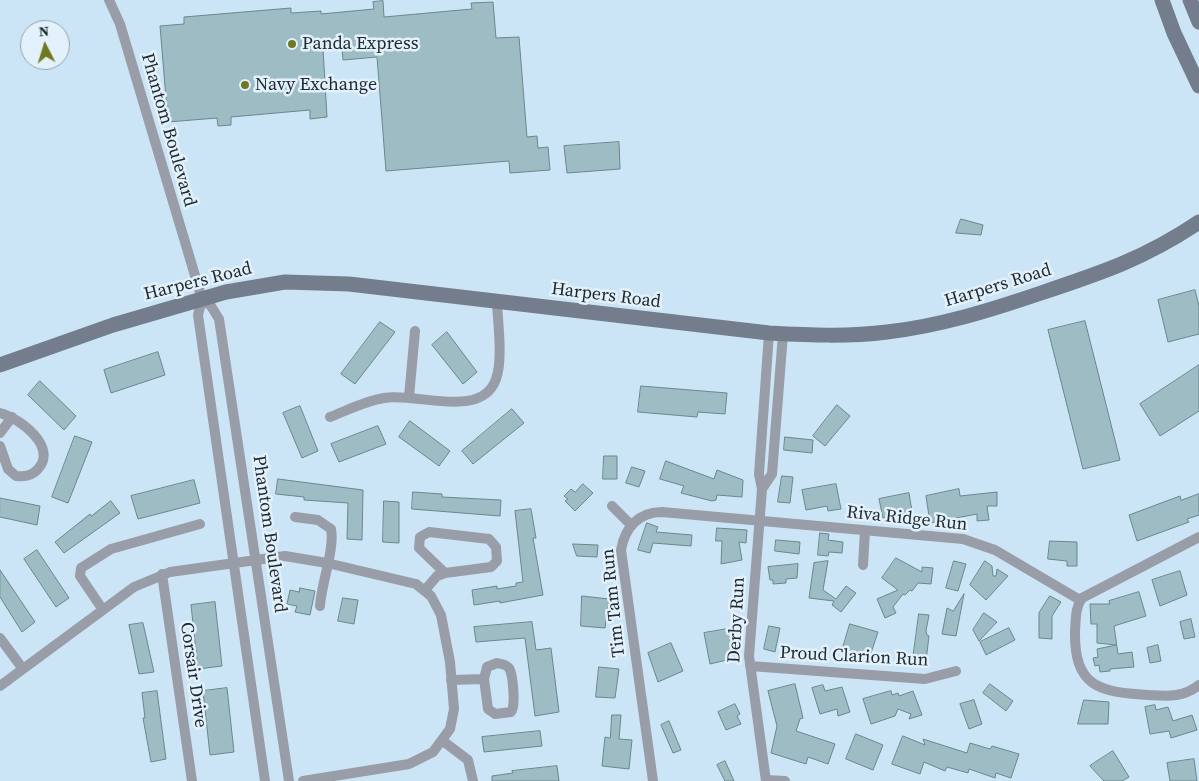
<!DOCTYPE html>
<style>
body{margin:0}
#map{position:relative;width:1199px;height:781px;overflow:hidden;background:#cce5f6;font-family:"Source Serif 4",serif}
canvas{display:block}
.north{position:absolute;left:20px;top:20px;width:50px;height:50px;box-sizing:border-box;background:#e2f1fb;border:1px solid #94a1a9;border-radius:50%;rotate:355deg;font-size:14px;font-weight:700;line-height:20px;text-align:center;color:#1f282e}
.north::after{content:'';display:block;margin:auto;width:18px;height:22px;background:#707822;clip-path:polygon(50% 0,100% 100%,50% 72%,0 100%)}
</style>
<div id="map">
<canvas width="1199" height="781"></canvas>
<div class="north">N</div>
</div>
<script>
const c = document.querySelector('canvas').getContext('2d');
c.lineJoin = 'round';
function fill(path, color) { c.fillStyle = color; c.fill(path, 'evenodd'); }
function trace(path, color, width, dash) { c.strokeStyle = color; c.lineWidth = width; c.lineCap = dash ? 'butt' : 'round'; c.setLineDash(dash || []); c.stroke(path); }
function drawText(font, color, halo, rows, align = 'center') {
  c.font = font + ' "Source Serif 4",serif'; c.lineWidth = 5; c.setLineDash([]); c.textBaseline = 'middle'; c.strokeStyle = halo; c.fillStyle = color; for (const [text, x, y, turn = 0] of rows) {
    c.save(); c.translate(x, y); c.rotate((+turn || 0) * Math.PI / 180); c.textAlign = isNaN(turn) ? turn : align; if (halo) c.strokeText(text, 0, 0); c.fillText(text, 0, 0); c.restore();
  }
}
const building = new Path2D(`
 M383 1 384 17 472 9 471 3 493 2 496 38 519 37 527 137 537 136 538 148 548 147 550 170 510 173 509 161 386 171 377 57 343 60 342 47 323 49 327 117 310 119V110L231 117V125L218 126 217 118 168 122 160 26 184 24V17L291 8V13L321 11V14L374 9 373 2Z
 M619 142 620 169 567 173 564 146Z
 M961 219 983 225 981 235 956 233Z
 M1195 290 1199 306V334L1168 342 1158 300Z
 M1085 321 1120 460 1083 469 1048 330Z
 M380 322 395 332 355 384 341 374Z
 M447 332 477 372 463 384 432 345Z
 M158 352 165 375 111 393 104 370Z
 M1199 365V411L1160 436 1140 404Z
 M40 381 76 416 64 430 28 395Z
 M641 386 727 393 725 414 698 412 697 417 638 412Z
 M837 405 850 416 825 446 813 436Z
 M300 406 318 451 302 458 283 413Z
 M512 409 524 423 473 464 462 451Z
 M410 421 450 451 439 466 399 437Z
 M378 426 386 444 339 462 331 444Z
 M75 436 92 442 68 503 52 497Z
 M785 437 813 440 812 453 784 450Z
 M604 456H617V479H603Z
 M666 461 714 479 717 470 743 480 742 497 717 495 716 500 712 501 681 493 684 486 660 479Z
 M632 467 645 471 639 487 626 483Z
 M782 476 793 477 790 503 778 502Z
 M278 479 363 490 362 540 347 539 348 503 304 500V497L276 494Z
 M194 480 200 503 138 519 131 496Z
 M583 484 593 493 575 511 565 501 568 499 564 496 571 489 575 492Z
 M836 484 841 509 828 511 827 506 806 510 802 490Z
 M959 489 960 496 997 492V506H987L989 520 977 521V514L930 523 926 496Z
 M413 492 442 494V497L501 500 500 516 412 509Z
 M909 493 913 517 901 519 900 515 883 518 879 499Z
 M1199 494V515L1187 519 1189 522 1137 541 1129 515 1180 496 1181 500Z
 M0 498 40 506 37 525 0 517Z
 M111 501 120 513 64 553 55 542 90 514 91 516Z
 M384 501 399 502V543L383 542Z
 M531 509 536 538H533L543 595 500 603V601L474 605 472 590 497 586V589L516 586V583L523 582 515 511Z
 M647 523 658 527 656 532 692 535 691 546 653 543 650 553 638 550Z
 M717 528 747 530 746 543 739 542 742 560 721 564 722 541H716Z
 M820 533 829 534 828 540 843 542 842 553 829 552 828 556 818 555Z
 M776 540 800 542 799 554 775 551Z
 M1050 541 1077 542V566H1067V561L1048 559Z
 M573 544 598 545 597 557 577 556Z
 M37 550 69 598 56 607 24 559Z
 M896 558 922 572V567L933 568 931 584 918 583 912 591 910 590 905 595 903 594 893 607 896 613 885 618 877 599 898 590 882 578Z
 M828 561 823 590 836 599 846 586 856 593 841 612 832 605 834 601 809 598 814 563Z
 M954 561 966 564 958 591 946 588Z
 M985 561 992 566 993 576H996L997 569 1008 576 986 600 970 585Z
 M798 564 797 578 786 579V583L773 584V580H770L768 567Z
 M0 570 35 622 22 632 0 597Z
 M1180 571 1187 595 1160 606 1152 580Z
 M300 588 315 591 310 615 295 612 297 606 287 604 290 590 299 592Z
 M1139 592 1146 616 1114 626 1118 654 1132 652 1134 667 1110 669V671L1100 672 1099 665 1095 666 1093 658 1098 657 1097 649 1116 645 1097 643V624H1091L1090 604H1110L1109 601Z
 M964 594 956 636 942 634 947 608 953 611Z
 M582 596 609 599 605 628 581 626Z
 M1050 596 1061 602 1052 616V639L1039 638V613Z
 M343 598 358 600 354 624 338 621Z
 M215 602 222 666 198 669 191 605Z
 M984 613 997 622 979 641 973 630Z
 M919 614 929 615 926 631 927 635 929 636 926 661 913 659Z
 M1191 619 1195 637 1184 639 1180 622Z
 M532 622 536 650 551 648 559 712 535 716 525 638 476 642 474 627Z
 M143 623 154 672 139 674 129 625Z
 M850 624 878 632 869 659 842 651Z
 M769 626 780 628 775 652 764 649Z
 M733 628 735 639 731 640 735 658 710 664 704 633Z
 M1009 628 1015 640 986 655 980 642Z
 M671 643 683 671 658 682 648 653Z
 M1158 645 1161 661 1150 663 1147 648Z
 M599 667 619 669 615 698 596 697Z
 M795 684 803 718 800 719 796 731 835 744 828 764 808 757 806 764 771 753 777 726 768 691Z
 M990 684 1013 701 1006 711 983 693Z
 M823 685 825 691 842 687 850 712 838 716 837 709 820 714 812 688Z
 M227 688 234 752 210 755 203 691Z
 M157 691 166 759 151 762 143 718H145L142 693Z
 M891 691 892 695 898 693 899 696 913 691 922 715 909 719 911 714 898 709 895 716 871 724 863 699Z
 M974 700 982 724 969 729 960 704Z
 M1084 700 1109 702 1108 724H1078Z
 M735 704 740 714 737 716 741 724 726 730 718 712Z
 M1155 705 1156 710 1168 707 1173 721 1192 715 1197 730 1171 738 1169 731 1150 734 1145 707Z
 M612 715H621L619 739 632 740 629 769 602 766 605 737 610 738Z
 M669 721 681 750 673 753 661 725Z
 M540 731 542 746 484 752 482 737Z
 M856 734 883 745 873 770 846 759Z
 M903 736 925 745 923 739 967 753 970 743 990 749 992 746 1019 754 1011 778 996 773 995 778 969 769 968 773 947 767 945 771 924 762 920 774 892 764Z
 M1113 751 1129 777 1122 781H1104L1090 766Z
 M1194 759 1197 781H1170L1167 763Z
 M725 761 734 781H725L717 765Z
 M557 766 559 781H492V776L513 773 512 771Z`);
fill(building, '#9dbcc3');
trace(building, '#69878d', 1);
trace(new Path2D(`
 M109 0 120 24 202 299 198 315 265 781
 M202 299 211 306 219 319 289 781
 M409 397 415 331
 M0 413C20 418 58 447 38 469 32 476 24 477 16 476L8 469 0 446
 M330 417C348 410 365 401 384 398 416 392 482 420 496 379 503 360 498 324 497 303
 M0 433 12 417
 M762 489 772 474 783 334
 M612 506 631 525
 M295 517 318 520 331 529C335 548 321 585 320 606
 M429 532 489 539 496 547 497 561 491 567 445 573 419 548 420 537Z
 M1199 537 1082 598C1075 608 1076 619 1075 631 1074 687 1099 692 1148 695 1167 696 1183 698 1199 685
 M863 565 865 531
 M162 574 192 781
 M425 590 437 576 445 573
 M103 610 80 576 81 568 111 549 200 524
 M0 638 23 669
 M497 663C501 664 506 664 509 668 513 674 516 707 511 712L495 714 488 709 484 679 487 667Z
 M750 666 925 679 956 671
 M451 680 484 679
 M0 686 134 587 170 572 285 556 327 563 416 584 431 596 441 615 450 662 454 709 450 729 433 752 409 764 303 781
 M443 741 468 760 473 781
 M766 780 785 781
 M653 781 621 550C625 527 639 512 662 512L963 539 995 550 1080 600
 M766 781 749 656 762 489 759 474 769 333`), '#989da7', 10);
trace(new Path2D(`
 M1162 0 1174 33 1199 86
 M1190 0 1199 22
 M0 365 113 325 226 292 285 282 349 284 769 333C808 335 848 337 887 332 940 326 991 310 1041 293 1101 273 1146 258 1199 222`), '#747d8b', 15);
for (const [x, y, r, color] of [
 [292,44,5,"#707822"],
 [245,85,5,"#707822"]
]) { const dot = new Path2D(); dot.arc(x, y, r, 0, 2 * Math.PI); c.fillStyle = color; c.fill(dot); trace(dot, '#e2f1fb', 2); }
drawText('18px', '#1f282e', '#e2f1fb', [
 ["Panda Express",302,44],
 ["Navy Exchange",255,85]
], 'left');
drawText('18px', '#1f282e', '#e2f1fb', [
 ["Phantom Boulevard",168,130,74],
 ["Harpers Road",198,282,-14],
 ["Harpers Road",998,286,-17],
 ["Harpers Road",606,296,7],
 ["Riva Ridge Run",907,519,6],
 ["Phantom Boulevard",269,534,82],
 ["Tim Tam Run",614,603,-96],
 ["Derby Run",737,620,-87],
 ["Proud Clarion Run",854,657,3],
 ["Corsair Drive",193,675,82]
]);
</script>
